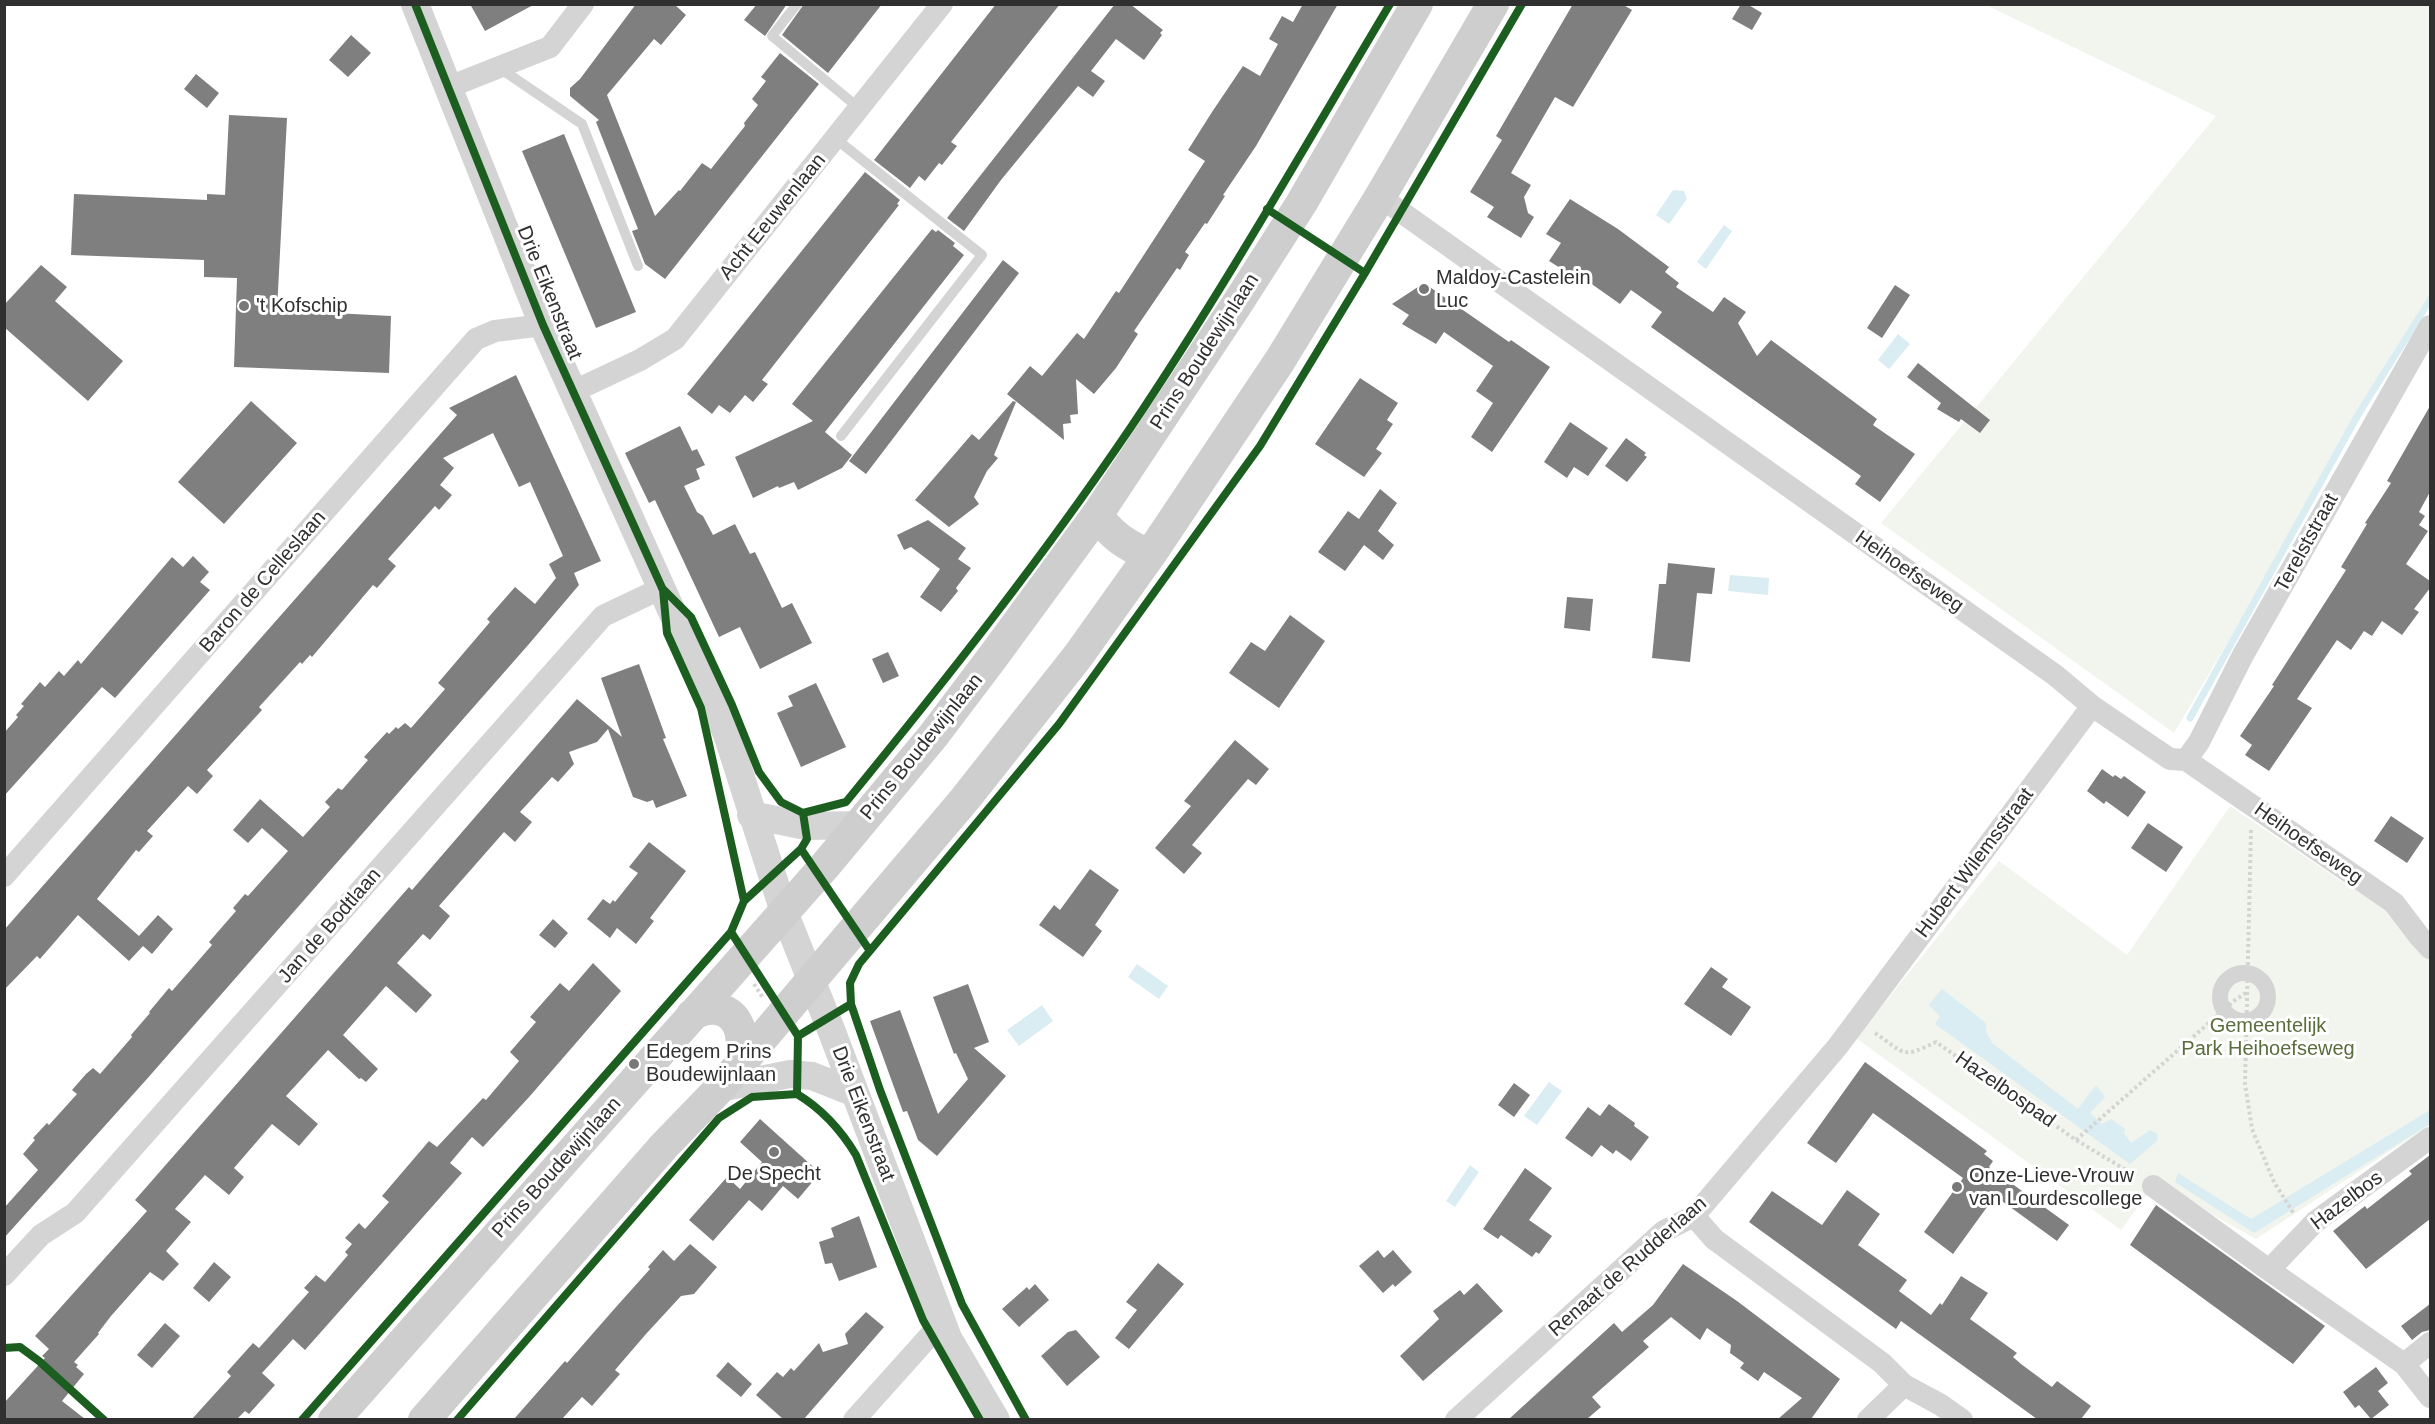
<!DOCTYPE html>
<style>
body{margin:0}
#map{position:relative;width:2435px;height:1424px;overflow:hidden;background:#fff;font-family:Arial,sans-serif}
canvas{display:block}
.frame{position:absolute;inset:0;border:6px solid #303030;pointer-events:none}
</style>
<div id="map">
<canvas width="2435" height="1424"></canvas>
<div class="frame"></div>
</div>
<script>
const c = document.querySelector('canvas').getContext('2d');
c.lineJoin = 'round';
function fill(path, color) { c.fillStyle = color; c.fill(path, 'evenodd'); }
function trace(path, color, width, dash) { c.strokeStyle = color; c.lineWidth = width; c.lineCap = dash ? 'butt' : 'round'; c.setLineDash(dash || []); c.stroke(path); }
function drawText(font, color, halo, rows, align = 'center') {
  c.font = font + ' Arial,sans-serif'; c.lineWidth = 6; c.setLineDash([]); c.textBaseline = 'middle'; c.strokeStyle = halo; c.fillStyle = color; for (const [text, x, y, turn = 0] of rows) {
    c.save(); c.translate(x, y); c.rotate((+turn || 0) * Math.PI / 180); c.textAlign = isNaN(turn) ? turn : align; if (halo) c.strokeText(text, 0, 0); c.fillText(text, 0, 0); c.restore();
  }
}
fill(new Path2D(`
 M1986 5H2430V300L2174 733 1881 523 2216 116Z
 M2230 806 2353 889 2389 909 2430 952V1125L2256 1239 2155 1183 2121 1230 1856 1038 1999 861 2127 955Z`), '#f2f5ed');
fill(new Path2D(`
 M1673 190 1684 191 1687 199 1669 224 1656 215Z
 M1724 225 1732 231 1706 269 1697 262Z
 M1898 334 1910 344 1889 369 1878 360Z
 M1730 575 1769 578 1768 595 1728 591Z
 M1137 964 1168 986 1159 999 1128 977Z
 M1942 989 1986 1023V1031L1992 1043 2078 1109 2096 1085 2105 1097 2090 1113 2102 1124 2111 1119 2125 1129 2124 1133 2131 1143 2150 1130 2158 1134 2157 1141 2130 1164 1935 1024 1940 1016 1929 1005Z
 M1042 1005 1053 1021 1019 1046 1007 1030Z
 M1549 1082 1562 1091 1537 1125 1524 1116Z
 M2430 1110V1124L2254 1233 2175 1182 2178 1173 2251 1219Z
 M1470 1165 1479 1172 1455 1207 1446 1201Z`), '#daedf2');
trace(new Path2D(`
 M2190 718 2359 413 2430 300`), '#daedf2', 7);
fill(new Path2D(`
 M470 4H535L485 31Z
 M636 4H674L686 15 661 45 654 39 607 95 655 216 679 190 680 191 702 163 711 169 745 126 744 123 758 105 752 99 766 81 761 77 780 53 819 84 665 279 645 264 632 231 638 229 596 122 599 120 570 96V88L580 79Z
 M757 4H787L765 36 744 20Z
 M804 4H882L828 73 782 35Z
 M996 4H1060L951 142 957 146 942 165 939 163 925 181 919 176 910 188 874 160Z
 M1115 4H1130L1163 30 1160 33 1162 35 1144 60 1116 39 1091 71 1105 81 1093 97 1078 86 1001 180 964 231 947 218Z
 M1303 4H1338L1256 146 1223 195 1225 196 1207 224 1205 223 1185 252 1189 255 1180 270 1177 268 1134 331 1138 334 1116 368 1094 394 1076 379 1078 414 1070 415 1071 423 1063 424 1064 440 1007 394 1030 366 1042 376 1077 333 1084 339 1116 291 1119 293 1205 161 1188 150 1212 112 1243 66 1260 76 1278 44 1269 39 1282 16 1293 22Z
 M1573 4H1622L1632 10 1573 107 1555 97 1511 173 1531 185 1524 197 1528 213 1534 217 1521 238 1487 217 1494 207 1470 192 1502 140 1496 136Z
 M1741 4H1747L1762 13 1752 30 1732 19Z
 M351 35 371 53 348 77 329 60Z
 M196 74 219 93 207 108 184 89Z
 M229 115 287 118 277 310 391 316 389 373 234 367 237 278 204 277V260L71 255 74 194 207 200V194L225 195Z
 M564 134 636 312 596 328 522 151Z
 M865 172 900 200 897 204 899 205 762 380 768 384 753 402 745 395 730 413 719 405 712 414 687 394Z
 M1570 199 1618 229 1669 267 1665 272 1679 283 1676 287 1713 312 1724 297 1746 312 1738 323 1757 356 1771 340 1877 419 1873 425 1915 454 1880 502 1855 484 1861 476 1651 327 1662 312 1631 290 1620 304 1586 280 1584 283 1549 261 1561 243 1546 234Z
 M932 229 936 232 938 230 955 243 953 246 964 255 825 432 852 455 842 468 798 490 794 482 779 488 778 486 753 498 735 457 813 421 792 404Z
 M1003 260 1019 273 866 474 849 461Z
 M41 265 67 287 55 301 123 361 88 401 4 327V305Z
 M1424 283 1509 342 1511 340 1550 367 1492 452 1471 437 1493 403 1476 391 1493 366 1444 332 1436 344 1402 324 1409 315 1392 304Z
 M1895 285 1910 295 1882 338 1867 328Z
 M1918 363 1990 420 1980 433 1961 419 1959 422 1937 409 1941 403 1907 377Z
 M516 375 601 561 574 573 579 585 529 644 146 1080 4 1238V1208L38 1170 23 1154 35 1140 33 1138 47 1123 49 1125 77 1094 72 1090 86 1074 93 1068 100 1074 132 1037 131 1035 150 1013 149 1012 169 988 172 991 212 945 209 942 236 911 233 908 245 894 248 896 288 851 262 828 248 843 233 830 260 799 303 837 330 807 325 802 338 788 342 790 368 760 364 757 387 732 389 734 396 727 398 729 405 723 411 728 445 689 438 683 490 622 487 619 515 587 535 604 556 578 549 564 563 556 530 482 519 487 493 433 443 458 454 468 440 485 452 495 439 510 435 506 388 559 396 566 377 588 373 585 312 657 310 655 302 664 300 662 259 707 262 710 207 770 213 776 197 794 188 786 147 831 153 836 139 852 136 850 97 899 139 936 158 915 173 929 152 954 143 946 129 961 78 915 40 959 37 956 4 990V930L457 415 449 408Z
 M1360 378 1398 403 1387 420 1393 424 1376 449 1382 453 1364 477 1315 444Z
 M251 401 297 443 224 524 178 482Z
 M1013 401 1016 402 994 455 998 458 987 471 974 497 979 504 949 527 915 500 972 434 979 440Z
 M2430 406V492L2419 512 2425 516 2419 525 2428 531 2406 564 2430 581V588L2414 609 2419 612 2402 635 2382 621 2372 636 2364 631 2351 650 2337 640 2297 699 2312 708 2269 771 2245 755 2252 745 2240 736 2274 686 2272 685 2346 570 2341 567 2367 524 2365 523 2391 483 2387 481Z
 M1570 422 1608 448 1588 476 1574 467 1567 478 1544 462Z
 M680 426 692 451 697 449 705 465 696 469 700 479 684 486 697 512 703 516 713 535 735 524 750 554 755 552 782 608 792 603 812 643 760 669 740 627 719 637 655 500 649 503 625 453Z
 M1626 438 1646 453 1644 455 1647 457 1627 482 1605 466Z
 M1380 489 1397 503 1378 531 1394 545 1383 560 1364 545 1345 571 1318 552 1348 511 1359 519Z
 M928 520 966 548 958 559 971 568 956 588 958 591 941 612 920 597 940 569 911 547 904 550 897 535Z
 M193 556 209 572 200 582 210 590 115 698 102 687 4 796V733L18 717 16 715 24 706 21 704 40 682 45 687 59 671 64 676 78 660 81 664 172 557 183 567Z
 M1668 563 1715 568 1712 594 1697 593 1690 662 1652 658 1659 584H1666Z
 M1567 597 1593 599 1590 631 1564 628Z
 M1290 615 1325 641 1279 708 1229 673 1251 642 1265 651Z
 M888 652 899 676 883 683 872 659Z
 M639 664 666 738 663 739 687 796 656 808 653 800 647 802 633 797 608 729 597 742 569 752 574 764 558 782 552 777 520 812 532 822 515 842 504 832 439 906 450 916 430 940 423 934 397 963 432 995 416 1013 386 986 343 1035 378 1069 366 1082 361 1078 359 1079 328 1050 286 1096 318 1124 299 1146 272 1124 234 1168 244 1177 229 1195 205 1175 175 1209 191 1222 166 1251 179 1264 163 1281 150 1272 111 1316 98 1333 99 1334 74 1362 78 1365 76 1367 84 1374 62 1401 85 1419H4V1403L45 1358 42 1356 49 1349 35 1336 147 1211 135 1200 409 887 412 890 577 699 622 737 601 678Z
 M816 683 846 747 801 767 777 713 793 706 788 696Z
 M1235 740 1269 769 1256 785 1248 779 1192 845 1202 853 1184 874 1155 848 1191 806 1184 801Z
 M2102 769 2113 777 2115 775 2121 779 2124 776 2146 792 2128 817 2106 801 2104 804 2087 791Z
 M2391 816 2424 838 2407 863 2374 841Z
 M2148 823 2183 847 2166 872 2131 848Z
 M649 842 686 871 650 918 654 921 636 944 617 928 610 938 587 919 603 899 610 904 613 900 615 902 638 873 629 867Z
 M1090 869 1119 890 1095 925 1102 931 1083 957 1039 925 1054 905 1060 910Z
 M553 919 568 933 555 948 539 935Z
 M593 963 621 991 530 1096 483 1147 472 1137 450 1163 462 1173 305 1350 293 1339 262 1373 275 1385 249 1414 245 1411 237 1419H192L231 1376 227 1372 253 1343 259 1348 309 1292 304 1288 316 1275 325 1282 348 1255 345 1252 352 1244 345 1238 359 1223 365 1229 389 1202 382 1196 429 1141 437 1147 483 1098 486 1100 519 1061 510 1052 536 1022 530 1017 560 983 569 991Z
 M1711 967 1728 979 1722 987 1751 1007 1731 1036 1684 1004Z
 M968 984 989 1042 974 1048 1006 1076 937 1156 918 1140 907 1111 903 1112 870 1021 900 1010 938 1114 968 1079 956 1053 954 1054 933 997Z
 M1865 1062 1987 1151 1984 1154 1993 1161 1989 1167 2069 1225 2057 1241 1995 1196 1953 1254 1924 1232 1963 1178 1873 1113 1836 1163 1807 1143Z
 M1514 1083 1530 1095 1514 1117 1498 1105Z
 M1609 1104 1635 1123 1634 1126 1649 1137 1631 1161 1616 1150 1613 1154 1601 1145 1592 1157 1565 1138 1588 1107 1600 1116Z
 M760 1119 820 1173 798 1199 783 1186 762 1211 749 1200 713 1241 689 1220 727 1177 740 1189 762 1162 740 1142Z
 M2430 1155V1219L2366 1269 2333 1231 2365 1206 2367 1209 2412 1174 2409 1171Z
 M1525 1168 1552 1188 1529 1220 1552 1236 1539 1254 1536 1252 1532 1257 1501 1235 1498 1239 1483 1229Z
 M1847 1190 1880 1214 1858 1245 1907 1280 1899 1291 1931 1315 1940 1303 1942 1305 1961 1276 1988 1293 1970 1319 2017 1353 2013 1357 2021 1364 2052 1387 2057 1381 2091 1406 2081 1419H2037L1901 1321 1896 1329 1749 1222 1772 1191 1822 1225Z
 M2156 1205 2325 1326 2293 1364 2130 1245Z
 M859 1216 877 1267 839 1281 832 1263 825 1264 819 1242 834 1237 831 1228Z
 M690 1244 717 1267 694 1294 681 1296 646 1334 615 1370 620 1374 592 1406 582 1397 562 1419H514L565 1361 567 1363 616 1307 650 1269 648 1267 663 1250 674 1261Z
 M1378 1250 1384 1258 1393 1250 1412 1272 1395 1287 1393 1284 1383 1293 1359 1266Z
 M214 1262 231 1277 209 1302 193 1288Z
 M1158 1263 1184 1284 1129 1349 1115 1338 1137 1310 1126 1302Z
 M1683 1264 1737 1301 1840 1379 1811 1419H1778L1802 1398 1764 1372 1758 1381 1740 1368 1744 1363 1730 1353 1731 1345 1707 1328 1700 1340 1671 1317 1643 1341 1649 1347 1592 1397 1601 1407 1587 1419H1509L1614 1323 1622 1332 1653 1305Z
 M1477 1283 1503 1311 1423 1381 1400 1356 1439 1319 1433 1311 1460 1290 1464 1295Z
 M1035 1284 1049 1300 1019 1327 1002 1309 1027 1287 1029 1290Z
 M2430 1304V1330L2422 1332 2412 1340 2401 1326Z
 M866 1312 884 1327 804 1419H783L756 1395 777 1372 783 1377 791 1368 794 1371 819 1343 823 1352 848 1344 845 1334Z
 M165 1323 180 1336 152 1368 137 1355Z
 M1076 1330 1100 1357 1067 1386 1041 1356 1068 1332Z
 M728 1362 752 1384 741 1397 716 1376Z
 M2376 1367 2388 1383 2378 1391 2389 1405 2371 1419 2359 1405 2355 1408 2343 1392Z`), '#7f7f7f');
trace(new Path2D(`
 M2251 830 2245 1084 2252 1129 2274 1182 2294 1214
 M754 984 763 998
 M1875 1033C1906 1054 1901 1059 1936 1042L2076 1140 2136 1176
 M2076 1140 2235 1000 2246 993`), '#d4d4d4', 4, [3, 3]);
trace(new Path2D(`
 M797 4 772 36 860 109
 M498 67 582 124 638 266
 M836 139 982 255 841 436`), '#d4d4d4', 10);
trace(new Path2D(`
 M2220 997a24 24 0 1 1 48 0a24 24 0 1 1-48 0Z`), '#d4d4d4', 16);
trace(new Path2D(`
 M449 87 550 47 583 4
 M1380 197 2055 675 2092 706 2170 759 2186 760 2394 903 2419 936 2430 948
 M572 392 640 360 675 339 942 4
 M2186 760 2199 742 2243 655 2430 326
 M4 876 476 339 495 331 543 325
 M2430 1138 2315 1222 2269 1270 2404 1364 2430 1397
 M2153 1186 2269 1270
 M1694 1216 1714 1239 1882 1363 1904 1385 1941 1405 1962 1420
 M4 1275 41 1235 75 1213 603 616 662 588
 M2404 1364 2430 1343
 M854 1420 942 1322
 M1456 1420 1664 1231 1694 1216 1838 1046 2092 706
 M1868 1420 1904 1385`), '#d4d4d4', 22);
trace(new Path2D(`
 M415 4 543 325 727 734 784 912 832 1032 948 1338 996 1420
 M751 815 806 826 859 825
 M720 1088 790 1074 812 1076 855 1093`), '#d4d4d4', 28);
trace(new Path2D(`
 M1097 515C1112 536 1127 546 1150 555
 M692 1015C708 1005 729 1006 738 1025 743 1035 742 1049 743 1060
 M334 1420 824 867 933 736 992 658 1097 515 1237 304 1301 204 1417 4
 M424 1420 664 1146 720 1088 965 799 1078 656 1150 555 1279 362 1380 197 1493 4`), '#cecece', 32);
trace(new Path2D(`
 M415 4 543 325 663 590 667 633 701 708 744 901
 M1267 209 1365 273
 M662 588 691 617 732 705 759 772 781 802 803 813 846 802C945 681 1043 557 1131 427 1223 290 1305 146 1390 4
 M801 849 870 951
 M731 932 798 1036
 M797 1094C822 1109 841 1130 856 1155L923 1320 980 1420
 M4 1348 20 1347 39 1361 104 1420
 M302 1420 731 932 744 901 801 849 807 839 803 813
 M457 1420 719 1118 752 1097 797 1094 798 1036 851 1004
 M1026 1420 962 1304 880 1090 851 1004 850 983 859 964 1059 724 1260 446 1365 273 1522 4`), '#1b5e20', 8);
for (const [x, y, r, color] of [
 [1424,289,6,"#787878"],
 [244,306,6,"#787878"],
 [634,1064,6,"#787878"],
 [774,1152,6,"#787878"],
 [1957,1187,6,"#787878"]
]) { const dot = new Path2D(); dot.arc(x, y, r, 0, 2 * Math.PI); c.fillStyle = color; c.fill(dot); trace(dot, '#fff', 2); }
drawText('20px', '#303030', '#fff', [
 ["Acht Eeuwenlaan",773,217,-51],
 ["Drie Eikenstraat",549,293,68],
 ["Prins Boudewijnlaan",1205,352,-57],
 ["Terelststraat",2307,543,-61],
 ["Heihoefseweg",1909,572,35],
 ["Baron de Celleslaan",263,582,-49],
 ["Prins Boudewijnlaan",922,747,-51],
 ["Heihoefseweg",2308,844,35],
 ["Hubert Wilemsstraat",1975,863,-53],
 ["Jan de Bodtlaan",330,926,-49],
 ["Hazelbospad",2005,1090,35],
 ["Drie Eikenstraat",863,1114,69],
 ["Prins Boudewijnlaan",557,1168,-48],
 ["Hazelbos",2347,1201,-37],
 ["Renaat de Rudderlaan",1628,1267,-41]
]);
drawText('20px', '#303030', '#fff', [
 ["Maldoy-Castelein",1436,278],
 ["Luc",1436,301],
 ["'t Kofschip",256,306],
 ["Edegem Prins",646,1052],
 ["Boudewijnlaan",646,1075],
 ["De Specht",774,1174,"center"],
 ["Onze-Lieve-Vrouw",1969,1176],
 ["van Lourdescollege",1969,1199]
], 'left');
drawText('20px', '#5a6d3c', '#fff', [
 ["Gemeentelijk",2268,1026],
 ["Park Heihoefseweg",2268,1049]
]);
</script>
